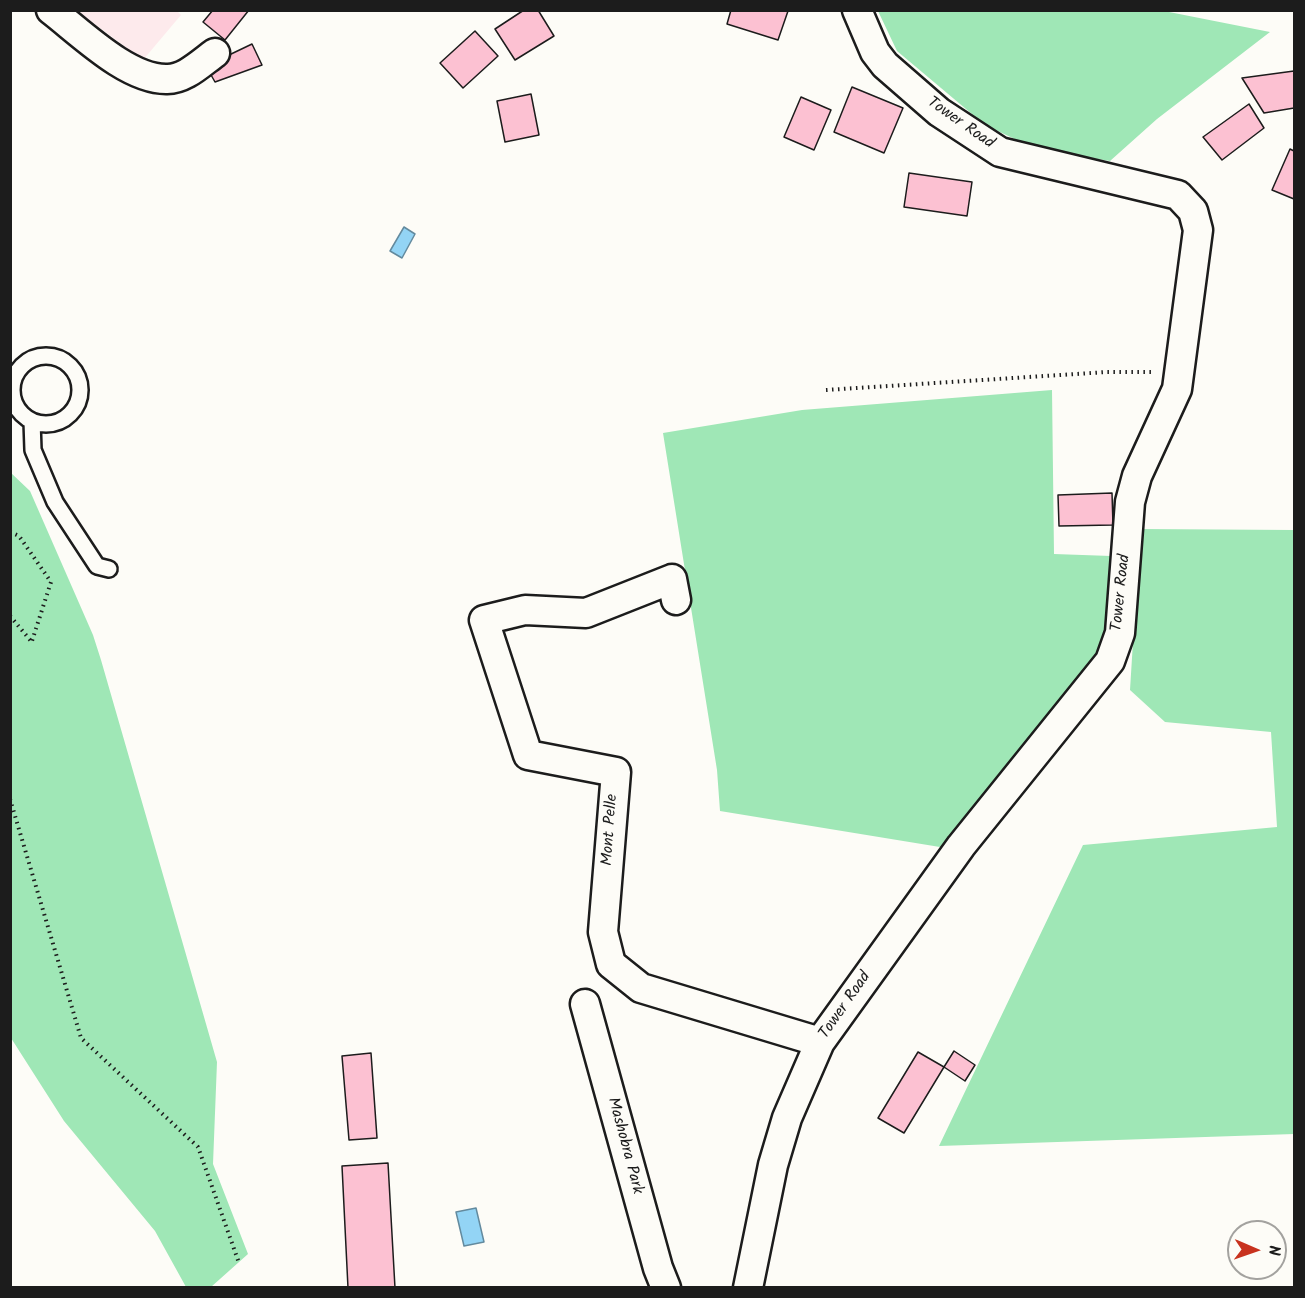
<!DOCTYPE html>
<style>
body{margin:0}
#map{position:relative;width:1305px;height:1298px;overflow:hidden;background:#fdfcf7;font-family:Kalam,sans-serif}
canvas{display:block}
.frame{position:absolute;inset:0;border:12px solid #1c1c1c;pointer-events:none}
.north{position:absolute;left:1227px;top:1220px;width:60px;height:60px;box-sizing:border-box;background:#fdfcf7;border:2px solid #a3a29f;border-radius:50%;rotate:92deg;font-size:16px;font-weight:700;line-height:24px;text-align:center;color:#1c1c1c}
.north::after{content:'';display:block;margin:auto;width:21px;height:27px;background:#c8321e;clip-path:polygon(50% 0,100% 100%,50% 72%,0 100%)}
</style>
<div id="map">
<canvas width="1305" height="1298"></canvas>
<div class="frame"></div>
<div class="north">N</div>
</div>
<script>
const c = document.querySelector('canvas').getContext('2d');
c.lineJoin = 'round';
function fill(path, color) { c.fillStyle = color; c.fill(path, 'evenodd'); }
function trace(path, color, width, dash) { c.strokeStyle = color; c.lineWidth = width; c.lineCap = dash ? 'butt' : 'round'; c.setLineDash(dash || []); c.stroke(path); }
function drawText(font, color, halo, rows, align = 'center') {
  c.font = font + ' Kalam,sans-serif'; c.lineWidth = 4.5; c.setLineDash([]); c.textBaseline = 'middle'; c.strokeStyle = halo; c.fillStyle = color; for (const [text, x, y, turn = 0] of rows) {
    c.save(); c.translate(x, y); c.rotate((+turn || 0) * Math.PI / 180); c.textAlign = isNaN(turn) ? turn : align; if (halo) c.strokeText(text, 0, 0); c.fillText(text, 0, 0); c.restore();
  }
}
fill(new Path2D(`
 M176 10 181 15 143 60 77 11Z`), '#fdeaec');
fill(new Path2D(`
 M878 11H1164L1270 32 1157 119 1110 161 1036 149 985 125 897 51Z
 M1052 390 1054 554 1111 556 1109 618 1096 659 946 848 720 811 717 770 663 433 802 410Z
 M10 472 30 491 93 635 101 660 217 1062 213 1164 248 1254 211 1287H186L155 1231 64 1121 11 1038Z
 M1140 529 1294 530V1134L939 1146 1083 845 1277 827 1271 732 1165 722 1130 690Z`), '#9fe7b6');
const water = new Path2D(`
 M404 227 415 234 402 258 390 251Z
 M476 1208 484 1242 464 1246 456 1212Z`);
fill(water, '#93d4f5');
trace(water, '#638a9e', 1.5);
const building = new Path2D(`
 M213 10H249L225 40 203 22Z
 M524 10H538L554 36 515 60 495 29Z
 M731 10H788V11L778 40 727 24Z
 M475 31 498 56 463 88 440 63Z
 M252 44 262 65 215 82 206 66Z
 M1294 71V108L1264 113 1242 78Z
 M852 87 903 108 884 153 834 132Z
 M531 94 539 135 505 142 497 101Z
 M801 97 831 110 814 150 784 137Z
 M1249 104 1264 128 1222 160 1203 137Z
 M1290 149 1294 151V199L1272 190Z
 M909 173 972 182 967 216 904 207Z
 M1112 493 1113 525 1059 526 1058 495Z
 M954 1051 975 1065 965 1081 944 1067Z
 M918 1052 944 1067 904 1133 878 1118Z
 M371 1053 377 1138 349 1140 342 1056Z
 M388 1163 395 1288H348L342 1166Z`);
fill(building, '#fcc1d2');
trace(building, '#1c1c1c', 1.5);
const lane = new Path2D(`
 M12 390a34 34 0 1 1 68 0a34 34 0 1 1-68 0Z
 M32 421 33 450 55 502 97 566 109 569`);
const street = new Path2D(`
 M51 10C81 33 127 79 166 79 184 80 201 63 215 53
 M676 600 672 579 586 613 525 610 484 620 528 755 616 772 603 932 611 964 641 988 820 1042
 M585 1004 658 1268 666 1288
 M748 1288 773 1165 787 1118 820 1042 961 846 1110 661 1120 633 1130 502 1137 476 1177 389 1198 230 1193 211 1178 195 1000 152 939 112 885 65 875 52 857 10`);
trace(lane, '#1c1c1c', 20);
trace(street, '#1c1c1c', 33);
trace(new Path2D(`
 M826 390 1107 372H1155
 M10 532 19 536 51 582 32 641
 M10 616 31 641
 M10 799 81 1038 198 1147 239 1263`), '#1c1c1c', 4, [1.5, 4.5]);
trace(lane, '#fdfcf7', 15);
trace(street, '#fdfcf7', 28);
drawText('16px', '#1c1c1c', '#fdfcf7', [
 ["Tower Road",960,124,35],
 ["Tower Road",1122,593,-84],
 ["Mont Pelle",611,830,-86],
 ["Tower Road",846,1006,-55],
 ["Mashobra Park",624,1146,75]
]);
</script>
